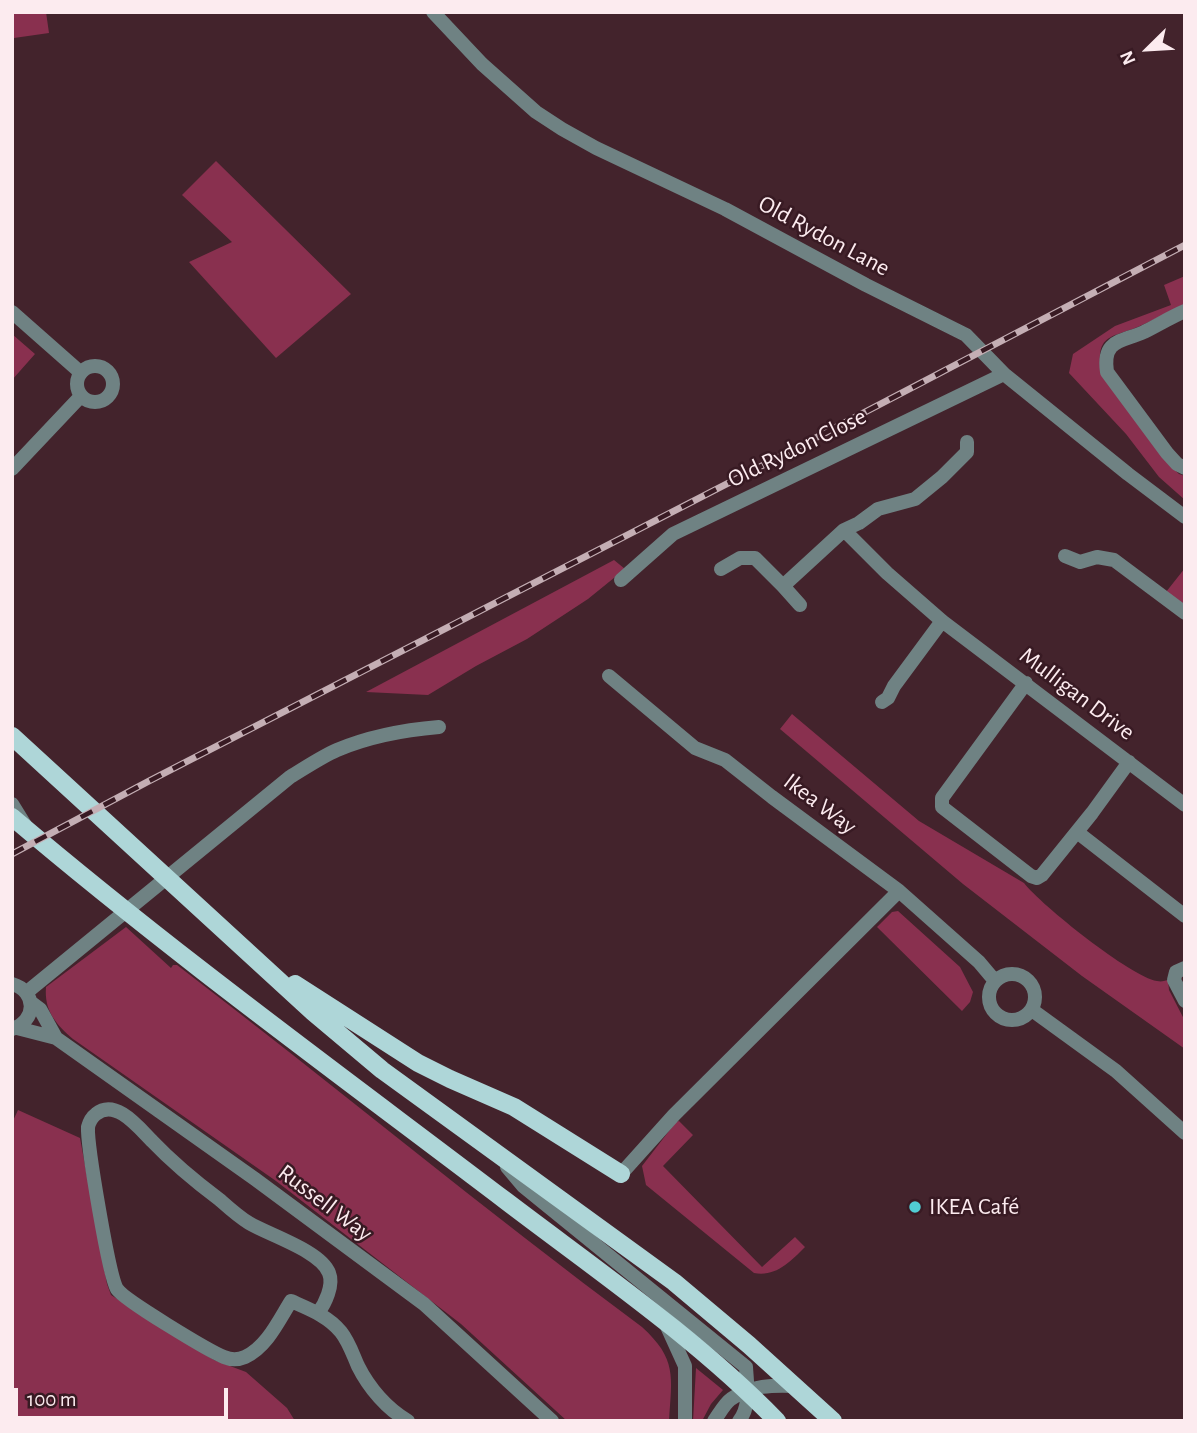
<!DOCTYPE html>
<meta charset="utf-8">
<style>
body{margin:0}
#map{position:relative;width:1197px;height:1433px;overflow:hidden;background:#43232c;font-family:"Alegreya Sans",sans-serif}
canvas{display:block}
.frame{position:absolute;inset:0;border:14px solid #fcebef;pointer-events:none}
.north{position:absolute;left:1113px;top:14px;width:70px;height:70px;-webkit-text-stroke:5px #381a23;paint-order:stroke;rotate:246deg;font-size:19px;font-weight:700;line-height:28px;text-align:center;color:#fcebef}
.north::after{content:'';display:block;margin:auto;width:24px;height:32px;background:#fcebef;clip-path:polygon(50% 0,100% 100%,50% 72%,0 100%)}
.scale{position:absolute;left:14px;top:1388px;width:214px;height:32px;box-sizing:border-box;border:4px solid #fcebef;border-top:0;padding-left:9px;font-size:21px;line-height:24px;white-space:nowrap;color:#fcebef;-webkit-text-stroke:5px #381a23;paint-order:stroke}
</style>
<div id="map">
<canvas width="1197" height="1433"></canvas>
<div class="frame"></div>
<div class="north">N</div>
<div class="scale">100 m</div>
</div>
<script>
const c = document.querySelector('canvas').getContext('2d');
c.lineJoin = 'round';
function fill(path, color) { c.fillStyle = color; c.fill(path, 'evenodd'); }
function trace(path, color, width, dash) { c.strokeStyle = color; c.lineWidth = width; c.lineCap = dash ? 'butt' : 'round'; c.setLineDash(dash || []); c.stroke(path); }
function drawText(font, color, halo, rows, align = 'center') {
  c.font = font + ' "Alegreya Sans",sans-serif'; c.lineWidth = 5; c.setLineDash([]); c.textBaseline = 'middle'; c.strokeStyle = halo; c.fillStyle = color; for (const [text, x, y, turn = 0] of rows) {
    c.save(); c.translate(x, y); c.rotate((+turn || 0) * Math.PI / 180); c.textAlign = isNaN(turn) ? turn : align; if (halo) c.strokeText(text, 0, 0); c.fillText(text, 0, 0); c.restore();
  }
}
fill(new Path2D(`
 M12 12H46L49 33 14 38Z
 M216 161 351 294 276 358 189 262 232 242 182 195Z
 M1185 276V305C1170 312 1155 319 1140 326 1113 338 1094 333 1102 373L1166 461 1179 474 1185 476V500L1159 477 1126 434 1069 373 1073 354 1115 326 1171 305 1164 285Z
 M12 334 35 354 12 380Z
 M614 560 625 569 588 599 527 639 476 666 428 695 366 692Z
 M1185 568V606L1166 592Z
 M792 714 919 821 1024 883C1041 905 1131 977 1157 981 1162 982 1163 981 1168 980L1169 990 1185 1021V1049L1082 976 963 884 780 729Z
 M898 911 960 967 973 992 970 1002 962 1011 877 927 892 912Z
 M126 927 171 968 173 965H177C333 1084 484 1210 642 1327 677 1359 672 1376 669 1421H567L461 1324 276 1181 73 1039C56 1024 44 1011 46 987Z
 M18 1110 80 1138 107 1284 111 1295 214 1360 246 1372 287 1408 295 1421H12V1123Z
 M679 1121 693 1135 663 1166 762 1267 795 1237 805 1247C790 1262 776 1277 754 1273L646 1185 642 1166 676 1122Z
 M696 1368 723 1390 711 1404 702 1421H693Z`), '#89304f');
trace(new Path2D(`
 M433 12 482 64 536 112 562 129 596 148 725 209 866 285 966 335 1004 374 1128 474 1185 517
 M1185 311C1171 317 1158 325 1144 332 1122 342 1102 339 1107 372L1167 453 1177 464 1185 468
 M12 312 80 372
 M77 384a18 18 0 1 1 36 0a18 18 0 1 1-36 0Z
 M967 442V452L942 477 915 499 878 509 859 523 844 530 887 573 942 621 1185 805
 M12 469 81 396
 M1065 556 1080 562 1097 557 1114 560 1185 613
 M721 569 740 558H755L783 586 844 530
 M621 580 673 534 1004 374
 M783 586 800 605
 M609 676 695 748 725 760 772 797 899 891 979 962 995 981
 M1026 683 942 798V807L1031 876 1037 878 1042 875 1092 813 1129 762
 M882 702 888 698 894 686 942 621
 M12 804 25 825
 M1077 832 1185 916
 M1185 968 1176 972 1174 980 1185 1001
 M989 997a23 23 0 1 1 46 0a23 23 0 1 1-46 0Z
 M12 984C37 991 37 1021 12 1029
 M27 992 290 777C305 768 321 757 337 750 370 736 403 730 439 727
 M32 1003 40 1009 56 1038
 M1032 1010 1116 1071 1185 1133
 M17 1028 56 1038 255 1179 424 1304 552 1421
 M507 1167 523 1186 746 1367C747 1385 751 1406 739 1421
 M621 1174 674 1115 899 891
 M318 1313C325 1304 334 1285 329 1273 321 1251 269 1235 249 1223 239 1217 229 1208 220 1200 196 1182 173 1163 152 1141 139 1128 116 1098 96 1114 92 1117 89 1123 88 1127 87 1145 109 1276 117 1289 124 1300 209 1351 224 1357 231 1360 238 1360 245 1357 267 1347 279 1320 291 1301 309 1309 328 1316 341 1332 349 1342 353 1355 358 1366 369 1388 387 1409 408 1421
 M665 1322 685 1366V1421
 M714 1421C719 1414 725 1403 731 1399 751 1385 773 1385 796 1386`), '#6f8283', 14);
trace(new Path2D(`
 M12 736 313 1012 382 1070 674 1282 749 1345 833 1421
 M12 817C171 952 340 1075 506 1201 598 1271 696 1338 777 1421
 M295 984 418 1063 450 1079 514 1107 621 1174`), '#aed6d8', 18);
const rail = new Path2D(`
 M12 854 149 781 779 457 1185 245`);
trace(rail, '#c4aeb4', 7);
trace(rail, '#381a23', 4.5, [13]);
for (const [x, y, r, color] of [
 [915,1207,7,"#51ccd3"]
]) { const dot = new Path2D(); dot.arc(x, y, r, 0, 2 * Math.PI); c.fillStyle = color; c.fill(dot); trace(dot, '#381a23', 2.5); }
drawText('24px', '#fcebef', '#381a23', [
 ["Old Rydon Lane",824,236,28],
 ["Old Rydon Close",797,448,-26],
 ["Mulligan Drive",1077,694,37],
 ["Ikea Way",820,804,37],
 ["Russell Way",325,1203,37]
]);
drawText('24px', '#fcebef', '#381a23', [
 ["IKEA Café",929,1207]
], 'left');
</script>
